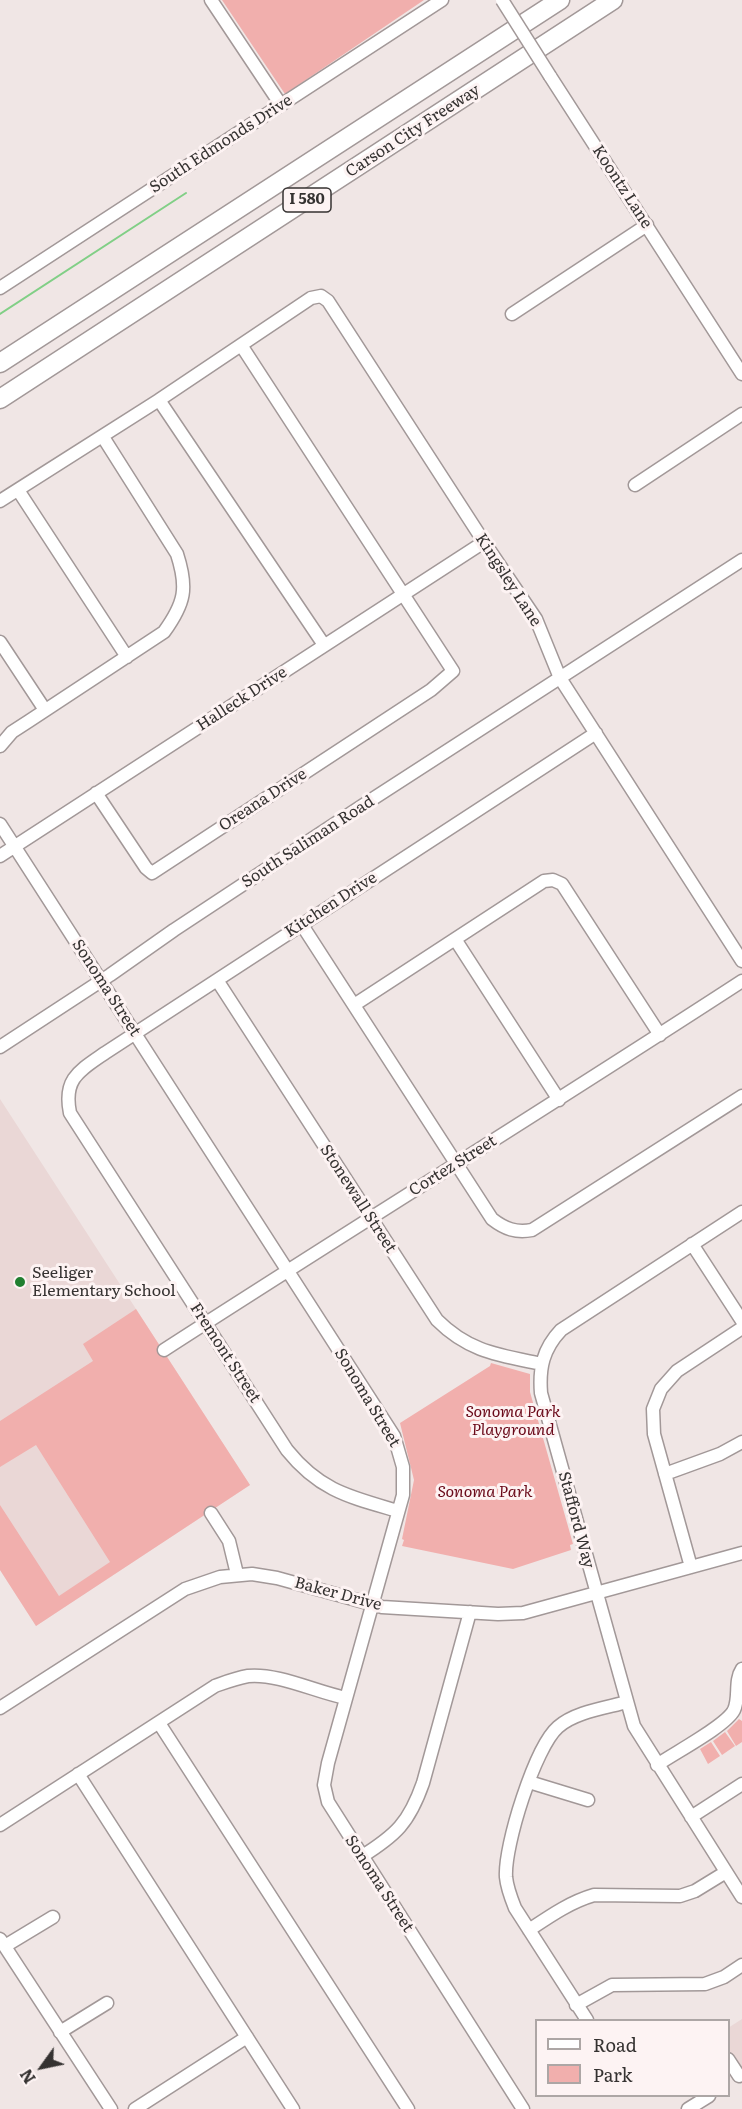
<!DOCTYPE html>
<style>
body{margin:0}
#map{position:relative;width:742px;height:2109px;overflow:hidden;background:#f0e6e5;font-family:Literata,serif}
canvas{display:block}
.legend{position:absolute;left:535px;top:2019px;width:195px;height:78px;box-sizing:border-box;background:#fdf3f3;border:2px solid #ada6a5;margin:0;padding:8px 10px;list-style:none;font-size:18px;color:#353231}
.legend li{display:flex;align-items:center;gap:12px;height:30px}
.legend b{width:30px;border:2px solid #ada6a5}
.north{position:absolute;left:12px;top:2037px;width:60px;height:60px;-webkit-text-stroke:4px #fdf3f3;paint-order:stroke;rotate:237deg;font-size:16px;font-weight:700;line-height:24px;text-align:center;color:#353231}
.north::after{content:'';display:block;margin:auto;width:21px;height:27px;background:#353231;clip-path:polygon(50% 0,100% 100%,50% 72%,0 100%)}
</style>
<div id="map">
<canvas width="742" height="2109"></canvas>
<ul class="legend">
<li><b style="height:8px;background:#fff"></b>Road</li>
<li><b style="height:16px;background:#f1afad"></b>Park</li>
</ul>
<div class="north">N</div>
</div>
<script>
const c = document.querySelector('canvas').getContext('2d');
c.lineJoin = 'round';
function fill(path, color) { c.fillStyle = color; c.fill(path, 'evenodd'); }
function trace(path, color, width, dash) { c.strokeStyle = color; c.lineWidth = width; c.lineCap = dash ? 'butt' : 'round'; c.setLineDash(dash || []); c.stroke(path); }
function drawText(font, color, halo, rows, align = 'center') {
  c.font = font + ' Literata,serif'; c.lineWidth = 6; c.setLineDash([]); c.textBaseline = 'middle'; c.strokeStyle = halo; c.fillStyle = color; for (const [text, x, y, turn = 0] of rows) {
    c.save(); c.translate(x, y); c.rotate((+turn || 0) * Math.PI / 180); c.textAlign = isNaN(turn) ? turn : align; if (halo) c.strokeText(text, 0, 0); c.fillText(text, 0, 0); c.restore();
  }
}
fill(new Path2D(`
 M0 1099 250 1485 36 1626 0 1570Z
 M742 2019V2072L729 2052 728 2028Z`), '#ead7d6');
fill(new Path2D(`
 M222 0H424L285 94Z
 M136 1309 250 1485 36 1626 0 1570V1505L59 1596 110 1562 36 1445 0 1467V1421L93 1361 83 1344Z
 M491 1363 530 1374V1392L573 1544 570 1545 571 1550 513 1569 402 1546 404 1540 402 1539 414 1480 400 1423 490 1366Z
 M739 1719 742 1721V1742L736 1746 727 1731Z
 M725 1732 735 1746 722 1755 713 1741Z
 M711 1742 720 1756 708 1764 700 1749Z`), '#f1afad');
trace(new Path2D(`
 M0 314 186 193`), '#81cf86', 2);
const minor = new Path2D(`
 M211 0 281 105
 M550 76 742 374
 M0 288 442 0
 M512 314 647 225
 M159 400 324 645
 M635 485 742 414
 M18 490 127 657
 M0 501 159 400 311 298 321 296 328 301 484 542 536 619 560 678 742 961
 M0 642 45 710
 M0 746 12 732 29 721 164 632C185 603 188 588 177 554L103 437
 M96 793 146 868 152 873 431 690 453 671 241 345
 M0 824 394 1436 403 1467V1495L328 1763 324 1785 328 1802 523 2109
 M0 856 484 542
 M302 925 492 1219C505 1229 516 1233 532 1230L742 1096
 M455 939 559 1100
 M217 980 437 1320C469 1352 499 1355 542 1364
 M354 1005 544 881 553 880 562 884 660 1035
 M0 1047 110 975 174 930 371 800 742 560
 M742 1212 561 1330C543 1349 539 1368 541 1393L634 1726 742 1897
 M692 1244 742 1321
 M164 1350C356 1226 550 1106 742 981
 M665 1474 720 1454 742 1442
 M398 1511C350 1497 320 1491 287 1450L70 1113C63 1079 79 1071 105 1053L596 733
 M211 1513 229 1541 237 1574
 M691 1567 654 1434 653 1409 661 1389 677 1371 742 1328
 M0 1708 185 1589 220 1577 252 1574 277 1578 382 1607 498 1614 523 1613 742 1553
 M159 1723 408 2109
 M657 1765C674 1753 726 1726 734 1710 740 1697 734 1681 742 1669
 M78 1774 293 2109
 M529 1782 588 1800
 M691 1817 742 1784
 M0 1825 215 1686C226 1682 236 1678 248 1676 278 1673 316 1692 346 1698
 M361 1857C396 1835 409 1823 423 1783L470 1612
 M529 1930C550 1916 570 1902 594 1895L680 1896 695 1891 726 1872
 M0 1939 111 2109
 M5 1946 53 1917
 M576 2005 612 1985 705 1984 724 1977 742 1965
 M587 2020 515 1908C511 1898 507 1888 506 1877 504 1846 535 1747 558 1727 575 1712 605 1708 627 1702
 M60 2032 107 2003
 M728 2059 739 2076
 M135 2109 247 2037
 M688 2109 709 2096`);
const highway = new Path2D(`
 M0 363 560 0
 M0 399 613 0`);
trace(minor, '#a29898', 15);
trace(highway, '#a29898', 21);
trace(minor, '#fff', 12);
trace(highway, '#fff', 18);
const minorBridge = new Path2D(`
 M502 0 550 76`);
trace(minorBridge, '#a29898', 15, []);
trace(minorBridge, '#fff', 12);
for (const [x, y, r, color] of [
 [20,1282,6,"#207f30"]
]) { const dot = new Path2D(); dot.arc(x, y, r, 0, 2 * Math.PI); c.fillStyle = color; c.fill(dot); trace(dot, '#fdf3f3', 2); }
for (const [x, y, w] of [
 [307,200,48]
]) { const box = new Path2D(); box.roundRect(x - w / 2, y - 12, w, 24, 4.5); c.fillStyle = '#fdf3f3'; c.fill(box); trace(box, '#353231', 1.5); }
drawText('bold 15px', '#353231', null, [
 ["I 580",307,200]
]);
drawText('16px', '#353231', '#fdf3f3', [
 ["Carson City Freeway",413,131,-33],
 ["South Edmonds Drive",221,144,-33],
 ["Koontz Lane",622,187,57],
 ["Kingsley Lane",508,580,57],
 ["Halleck Drive",242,699,-33],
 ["Oreana Drive",263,800,-33],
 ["South Saliman Road",308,842,-33],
 ["Kitchen Drive",331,905,-33],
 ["Sonoma Street",106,988,57],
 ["Cortez Street",453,1166,-32],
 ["Stonewall Street",358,1199,57],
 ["Fremont Street",225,1353,57],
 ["Sonoma Street",367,1398,59],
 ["Stafford Way",576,1520,75],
 ["Baker Drive",338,1594,15],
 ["Sonoma Street",379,1884,57]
]);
drawText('16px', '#353231', '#fdf3f3', [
 ["Seeliger",32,1273],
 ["Elementary School",32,1291]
], 'left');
drawText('italic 16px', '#6a0919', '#fdf3f3', [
 ["Sonoma Park",513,1412],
 ["Playground",513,1430],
 ["Sonoma Park",485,1492]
]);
</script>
